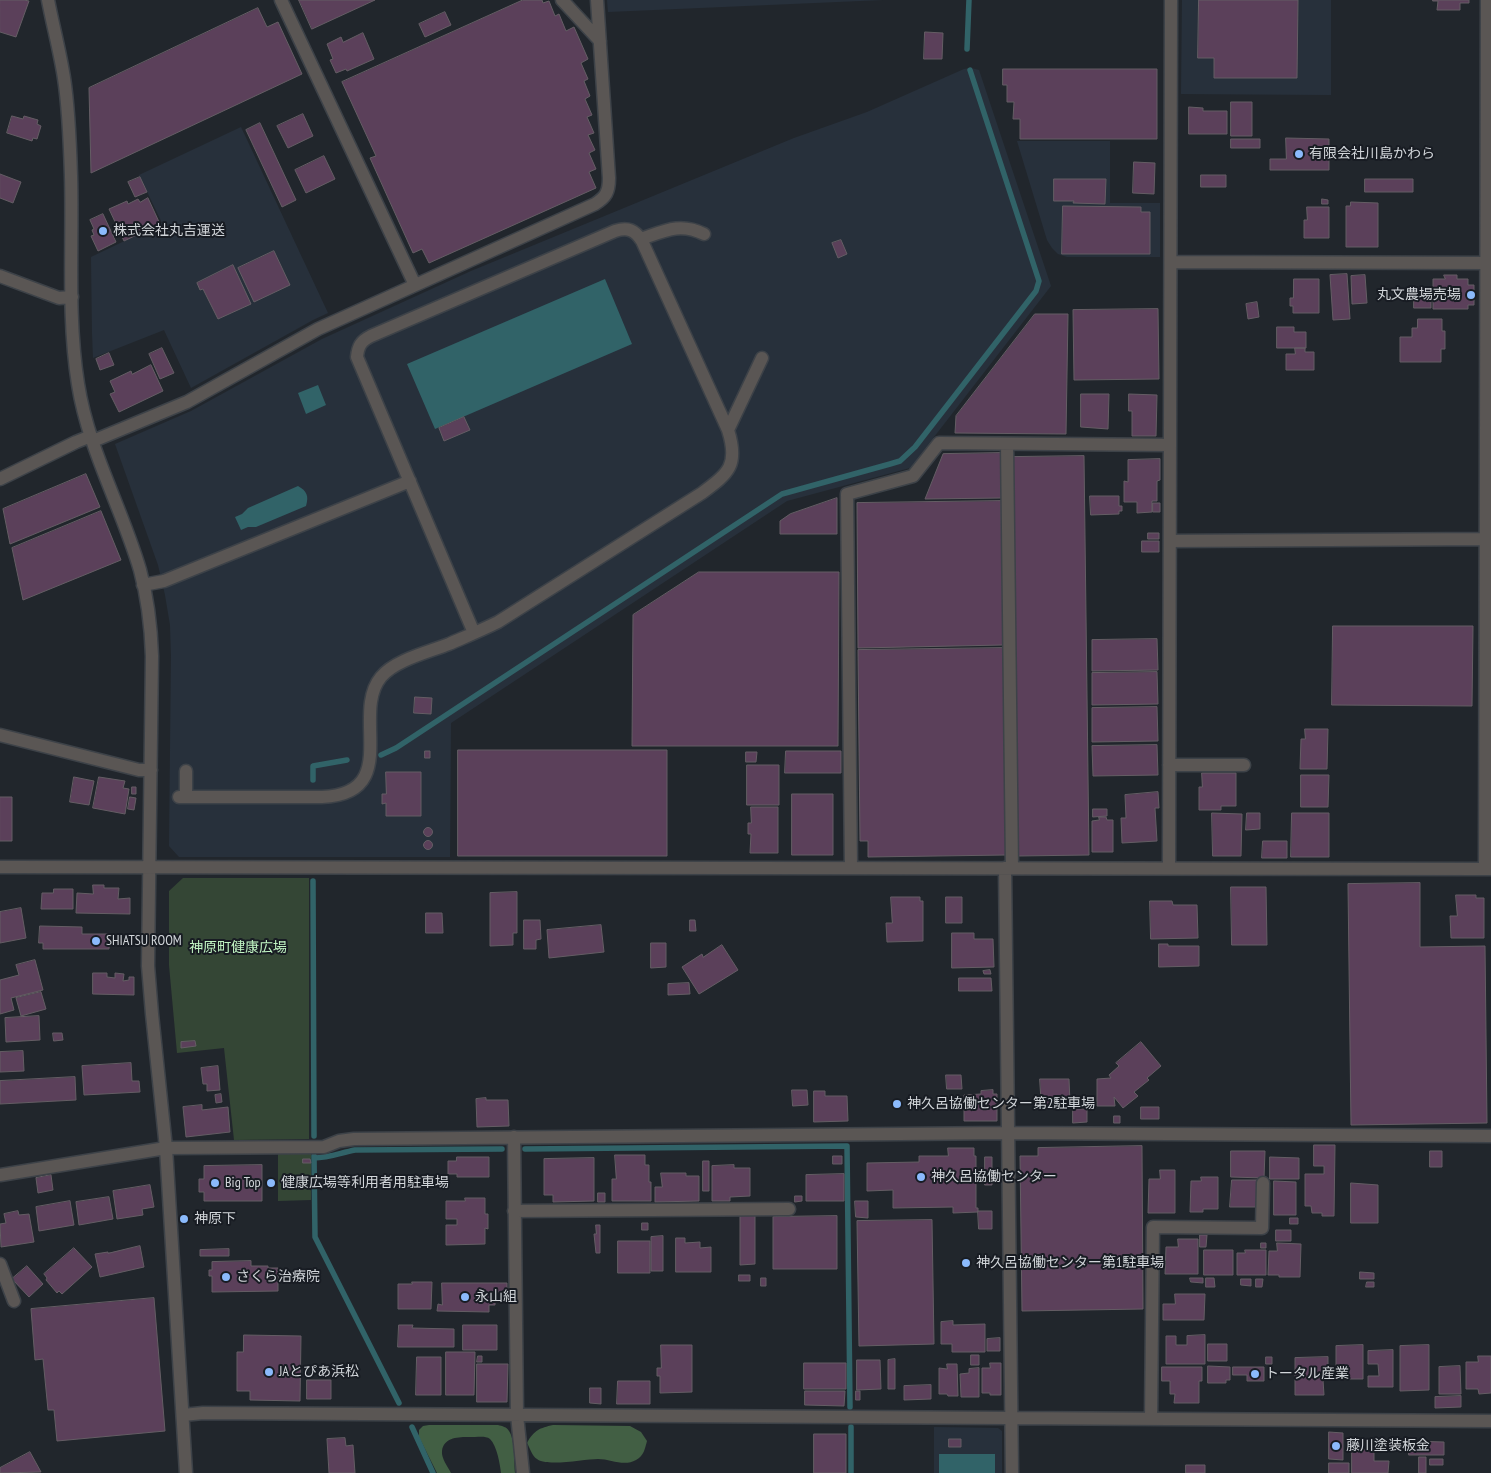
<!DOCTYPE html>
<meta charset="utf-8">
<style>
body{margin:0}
canvas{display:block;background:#21262c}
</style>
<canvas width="1491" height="1473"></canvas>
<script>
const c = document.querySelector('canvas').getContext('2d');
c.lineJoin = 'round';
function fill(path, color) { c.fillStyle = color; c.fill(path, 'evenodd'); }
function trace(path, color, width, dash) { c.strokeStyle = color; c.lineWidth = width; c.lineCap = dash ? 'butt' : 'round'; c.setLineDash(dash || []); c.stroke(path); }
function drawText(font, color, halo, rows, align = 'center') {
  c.font = font + ' "PT Sans Narrow","Noto Sans JP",sans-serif'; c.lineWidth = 4; c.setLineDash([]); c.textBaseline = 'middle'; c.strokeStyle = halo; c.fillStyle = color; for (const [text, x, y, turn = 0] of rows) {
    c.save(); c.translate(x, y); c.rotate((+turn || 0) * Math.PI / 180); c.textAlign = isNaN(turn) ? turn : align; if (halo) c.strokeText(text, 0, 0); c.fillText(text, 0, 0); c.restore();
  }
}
fill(new Path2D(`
 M607 0H883L608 12Z
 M1182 0H1331V95L1181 94Z
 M971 68 979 70 1051 286 910 468 787 501 451 723 450 857H179L169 846 171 656 170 625 165 595 158 565 115 444 191 411 322 339 471 271 794 138 867 112 964 69Z
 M241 127 328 313 313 320 191 388 164 330 93 358 92 333 91 257 162 223 139 175Z
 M1017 141H1110V203H1160V257H1067L1058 254 1052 248 1047 240Z
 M934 1427 998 1428 1002 1431V1473H934Z`), '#27303b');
fill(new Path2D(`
 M183 878H309V1139L234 1140 224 1048 177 1053 169 965V891Z
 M278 1154H311V1200L278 1201Z`), '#344635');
fill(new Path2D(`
 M429 1425H498C502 1426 507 1427 509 1431 515 1439 514 1463 515 1473H501C500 1464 497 1446 490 1439 486 1436 480 1437 475 1437 463 1437 444 1435 442 1451 441 1458 448 1467 451 1473H437L419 1437V1430L423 1426Z
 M553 1425 630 1426 641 1432 647 1441C645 1448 644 1456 636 1460 624 1467 611 1459 598 1459 585 1459 547 1467 537 1459 532 1456 530 1448 527 1443 534 1430 540 1428 553 1425Z`), '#425f44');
fill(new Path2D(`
 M605 279 632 344 435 429 407 364Z
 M318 385 326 405 306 414 298 393Z
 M298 486C307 491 309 496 306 506L256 527H248L241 530 235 517 242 514 248 508Z
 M939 1454H995V1473H939Z`), '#316368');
trace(new Path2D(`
 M967 49 969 0
 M381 755 396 748 782 494 890 464 900 461 915 447 1036 291 1039 281 970 70
 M313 780V766L347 760
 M313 881 314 1136
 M525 1149 847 1146 850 1407
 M314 1156 315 1237 399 1403
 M314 1158C329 1158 340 1153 355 1150L502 1149
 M412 1427 433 1473
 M851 1427V1473`), '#316368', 5.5);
const building = new Path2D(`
 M0 0H24L29 1 16 37 0 32Z
 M299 0H375L312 29Z
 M523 0H542L543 3 549 1 555 16 559 14 566 31 574 27 588 59 581 63 588 79 584 81 590 96 585 99 592 115 587 117 594 133 588 135 595 150 589 153 596 169 589 172 596 188 429 263 422 249 413 253 370 158 376 156 342 82Z
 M1199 0H1298L1297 78H1214V58H1198Z
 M1433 0H1469V3H1460V10H1437L1438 1H1433Z
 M258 8 267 27 278 22 302 74 91 173 89 88Z
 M445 12 451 25 425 37 419 24Z
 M925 32 943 33 942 59H924Z
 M363 33 374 59 347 71 346 69 336 73 330 60 333 59 327 44 341 37 343 42Z
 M1003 69H1157V139H1020V119H1013L1014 102H1007V85H1003Z
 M1231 102H1252V136H1231Z
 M1189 107 1203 108V111H1227V134H1189Z
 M303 114 313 136 288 148 277 126Z
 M12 116 23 119 24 116 38 120 37 124 41 126 37 139 33 138 32 141 7 133Z
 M260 123 296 200 282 207 246 130Z
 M1286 138 1329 139V170H1270V159H1286Z
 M1231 139H1260V148H1231Z
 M324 156 335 179 306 193 295 170Z
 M1134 162 1155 163 1154 194 1133 193Z
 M0 174 21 182 13 203 0 198Z
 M1201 175H1226V187H1201Z
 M140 177 147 192 135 197 128 182Z
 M1054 179H1106L1105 204 1073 203 1074 201H1054Z
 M1365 179H1413V192H1365Z
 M148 198 160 224 124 241 109 209 127 201 128 204 138 199 140 202Z
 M1322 199 1328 200V204H1322Z
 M1351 202 1378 203V247H1346V206H1350Z
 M1063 206 1141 207V212H1150V254H1062Z
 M1307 207H1329V238H1304V220H1307Z
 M103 214 116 242 98 251 91 236 94 235 92 230 94 229 90 220Z
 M841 240 847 254 838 258 832 243Z
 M274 251 290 285 254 302 238 268Z
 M233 265 251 304 218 319 203 289 200 290 197 283Z
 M1347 274 1350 319 1333 320 1330 275Z
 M1365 275 1367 303 1352 304 1351 276Z
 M1444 275H1457V279H1468V285H1474V305H1468V309H1433V279H1445Z
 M1294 279H1319V313H1293V306H1290V298H1293Z
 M1414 288H1431V308H1414Z
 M1257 302 1259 317 1248 319 1246 304Z
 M1158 309 1159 379 1074 380 1073 310Z
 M1035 314H1068L1066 434 955 433 956 416Z
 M1418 319H1442V331H1445V349H1441V362H1400V337H1412V328H1417Z
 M1277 327H1294V332H1306V348H1277Z
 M162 348 174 373 160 379 149 354Z
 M1295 348H1305V352H1314V370H1286V354H1295Z
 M109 353 114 365 100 370 96 359Z
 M151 365 163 391 119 412 110 394 115 392 110 381 131 371 132 374Z
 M1081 394H1109L1108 429 1081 427Z
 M1129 394 1157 395 1156 436H1132V411H1129Z
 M464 417 470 430 444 441 439 428Z
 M1001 453V498L925 499 943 454Z
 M1084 456 1089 855 1018 856 1013 457Z
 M1160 459V480L1157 481V501H1152V512L1137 513V502H1124V481L1128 482V460Z
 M86 474 100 507 10 544 3 509Z
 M1090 496H1119V506H1122V511H1119V514L1091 515Z
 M837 498V534H780V521L790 514Z
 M1001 501 1003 645 858 648 857 503Z
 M1153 503H1160V512H1153Z
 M101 511 121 560 23 600 12 548Z
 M1148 533H1159V539H1148Z
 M1142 541H1159V552H1142Z
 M699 572H839L838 746H632L633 615Z
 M1333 626H1473L1472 706 1332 705Z
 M1157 639 1158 670 1092 671V640Z
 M1004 648 1006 855 868 857V841H860L858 650Z
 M1157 672 1158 704 1092 705V673Z
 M415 697 432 698 431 714 414 713Z
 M1157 707 1158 741 1092 742V708Z
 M1305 729H1328L1327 769H1300L1301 739H1305Z
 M1157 745 1158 775 1093 776 1092 746Z
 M458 750H667V856H458Z
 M425 751H430V758H425Z
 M786 751H841V773H785Z
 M746 752H757L756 762H746Z
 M747 765H779V805H747Z
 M386 772H421V816H386V803L382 804V794H386Z
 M1202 773H1236V806H1221V810H1199V787H1202Z
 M1301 775H1329L1328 807H1301Z
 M74 777 94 781 89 805 70 802Z
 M99 777 125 781 123 788 129 789 125 814 93 808Z
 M132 787H136V794H132Z
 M1158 792 1159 808H1155L1157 841 1122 843 1121 818H1126L1125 795Z
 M792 794H833V855H792Z
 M0 797H12V841H0Z
 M130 797 136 798 134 810 128 809Z
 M751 807H778V853H750L751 834H748V823H751Z
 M1093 809H1107V816L1093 817Z
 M1212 813 1242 814 1241 856H1213Z
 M1247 813H1260V829L1246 830Z
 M1292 813H1329V857H1291Z
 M1099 817H1106L1107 820H1113V852H1092V821L1099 820Z
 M423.5 832a4.5 4.5 0 1 1 9 0a4.5 4.5 0 1 1-9 0Z
 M423.5 845a4.5 4.5 0 1 1 9 0a4.5 4.5 0 1 1-9 0Z
 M1263 841H1287V858H1262Z
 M1420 883V947L1485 946 1487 1123 1351 1125 1348 884Z
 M93 885H104V888H119L118 899 130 898V914L76 913 77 893 93 894Z
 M1231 887H1266L1267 945H1232Z
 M54 889H73V909H41L42 893H53Z
 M517 892V933H513V945L490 946V893Z
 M1456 895H1476V898H1484V938H1451L1450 916H1457Z
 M891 897H920V901H923V941L887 942 886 923H892Z
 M946 897H962V923H946Z
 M1150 901H1172L1173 905H1197L1198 938 1151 939Z
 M21 908 26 938 0 943V912Z
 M426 913H442L443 933H426Z
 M524 920H540L541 939 536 940V949H524Z
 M690 920H695L696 931H690Z
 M601 925 604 952 549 958 547 930Z
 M40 926 82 927V934H110L109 949H43V943H39Z
 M952 933H974V939H993L994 967 952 968Z
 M651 943H666V967L651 968Z
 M1159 944H1168V946H1199V966L1159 967Z
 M722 945 738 970 699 994 682 967 702 954 703 957Z
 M35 960 43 990 11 998 14 1010 0 1014V980L19 975 16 965Z
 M990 970 991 974H984L983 971Z
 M93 973H107V977L115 978V973L124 974 123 981 129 980V977H134V995L93 994Z
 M959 978H991L992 991H959Z
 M689 983 690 994 668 995V984Z
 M41 992 46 1009 21 1016 16 998Z
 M39 1016 40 1040 6 1042 5 1018Z
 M53 1033H62L63 1040 54 1041Z
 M195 1041 196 1046 181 1048V1042Z
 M1141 1042 1161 1066 1147 1078 1149 1080 1134 1092 1138 1096 1123 1108 1114 1097 1115 1106H1097V1079L1111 1078 1109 1075 1119 1066 1116 1063Z
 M23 1051 24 1071 0 1072V1052Z
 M131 1063 132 1081H139L140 1092 84 1095 82 1066Z
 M218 1066 220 1090 207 1091V1084H203L201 1068Z
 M946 1075H961L962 1089H947Z
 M75 1077 76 1100 0 1104V1081Z
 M1040 1079H1069L1070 1103H1064L1065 1109H1042Z
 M792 1090H807L808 1105 793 1106Z
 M993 1090V1094H997V1121H964V1095L981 1094V1091Z
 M814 1091H825V1096H847L848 1121 814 1122Z
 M221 1094 222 1102 216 1103 215 1095Z
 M486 1098V1100H508L509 1126 477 1127 476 1099Z
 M202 1105V1110L228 1107 230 1132 186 1137 183 1107Z
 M1141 1107H1159V1119H1141Z
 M1073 1109H1087V1122L1073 1123Z
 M1114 1116H1120V1123H1114Z
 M1314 1145H1335L1334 1216H1322V1213H1312L1311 1206H1305V1174H1324V1166H1314Z
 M1142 1146 1143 1309 1022 1311 1020 1156H1038V1148Z
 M948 1148H974V1156H976V1208H978V1212L953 1213V1207L893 1208V1190L867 1191V1163L919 1162V1156H948Z
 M1231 1151H1265L1264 1178 1231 1177Z
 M1430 1151H1442V1167H1430Z
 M615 1155H645V1165H649V1182H651V1201H612V1179H616Z
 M833 1156H842V1164H833Z
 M457 1157H489V1177H457V1174H448V1161H456Z
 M985 1157H992V1185H985Z
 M1270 1157 1299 1158V1179H1270Z
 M594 1158V1201L553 1202V1195H544V1159Z
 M303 1159H310L311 1163H303Z
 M703 1161H709V1191H703Z
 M262 1165V1201H204V1192H199V1179H204V1166Z
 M734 1165V1168H750V1196L730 1197V1201H712V1166Z
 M1160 1170H1175V1213H1148L1149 1179H1160Z
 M661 1173H686V1176H699V1201L655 1202V1187H662Z
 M844 1174V1201H806V1175Z
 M51 1175 53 1190 38 1193 36 1178Z
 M1201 1177H1218V1209H1203V1212H1190L1191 1181H1201Z
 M1232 1180H1257V1207H1230Z
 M1274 1181 1296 1182V1215H1274Z
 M1351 1183 1378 1185V1223H1351Z
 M150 1185 154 1207 142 1209 143 1215 117 1219 113 1191Z
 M598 1193H605V1202H598Z
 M795 1196H802V1201L795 1202Z
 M109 1197 113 1219 79 1225 76 1202Z
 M465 1198H485V1214H488V1229L485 1228V1244L446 1245V1225H457V1219H446V1201H465Z
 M70 1201 74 1225 39 1231 36 1207Z
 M855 1201H868V1218L856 1217Z
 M18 1211 19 1215 29 1214 34 1242 1 1247 0 1224 6 1223 4 1214Z
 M978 1211H992V1229H979Z
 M755 1215V1264L740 1265V1216Z
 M837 1216V1269H773V1217Z
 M1290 1218H1298V1224H1290Z
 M932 1220 934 1344 859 1346 857 1221Z
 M642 1223H648V1230H642Z
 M596 1225H600V1253H596L594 1234H596Z
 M1276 1230H1291V1241H1276Z
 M1200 1235H1207L1206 1247H1200Z
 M663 1236V1271H651V1237Z
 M676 1238H685V1243L700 1242V1248L711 1247V1272H676Z
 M1178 1239H1198V1274H1165L1166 1247H1178Z
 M618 1241H650V1273H618Z
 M1261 1243H1266V1248H1261Z
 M1277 1243 1301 1244 1300 1277H1279V1275H1268L1269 1251H1277Z
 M140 1246 144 1267 100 1277 95 1254 108 1252V1253Z
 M74 1248 92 1267 62 1294 59 1291 57 1293 46 1280 47 1278 44 1274Z
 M229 1249V1256H200V1250Z
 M1204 1250H1233V1275H1204Z
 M1245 1250H1266V1275H1237V1253H1245Z
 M251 1261V1266H268V1268H278V1291L212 1292V1276H209V1270H212V1262Z
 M27 1266 43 1284 29 1297 12 1279Z
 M1360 1272 1374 1273V1279H1360Z
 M739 1275H750V1281H739Z
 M761 1278H766V1286H761Z
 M1190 1278H1203V1283L1191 1282Z
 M1206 1278H1214L1215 1287H1206Z
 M1241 1279H1251V1286L1241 1285Z
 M1256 1279H1263L1262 1287H1256Z
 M412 1282H432L431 1309H398V1284H412Z
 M1367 1282H1374V1287H1366Z
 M442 1283H507V1292H495V1305H489V1312L437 1311 438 1304 442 1305Z
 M1175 1294H1205L1204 1320H1163V1304H1175Z
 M154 1298 165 1431 57 1441 54 1410H48L43 1359 35 1360 31 1309Z
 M953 1321V1325L985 1324V1352H952V1344H941V1322Z
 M399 1325H413L412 1328 454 1329V1347H398Z
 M463 1325H497V1350H463Z
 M244 1335 301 1336 300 1401 250 1400V1391H237V1352H243Z
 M1205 1335V1364H1166V1336H1176V1345H1187V1336Z
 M1000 1338V1351H987V1339Z
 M1208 1344H1227V1361H1208Z
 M661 1345H692V1392L660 1393V1376H657V1368H661Z
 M1363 1345V1379H1336V1346Z
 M1429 1345V1390L1400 1391V1346Z
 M1393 1350V1387H1368V1376H1379L1378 1364H1368V1351Z
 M446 1352H475L474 1395H446Z
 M971 1355H979V1365H971Z
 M478 1356H482V1362H477Z
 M1478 1356H1491V1393L1479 1394 1478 1389H1466V1362H1478Z
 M417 1357H441V1395H416Z
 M1266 1357H1272V1364H1266Z
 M1328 1357V1380H1323L1324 1395H1295V1358Z
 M895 1359V1389H888V1360Z
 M857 1360H880L881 1389 857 1390Z
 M804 1363H846V1389H804Z
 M990 1363H1001V1395H990V1393H982V1368H990Z
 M477 1364H508L507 1402H477Z
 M947 1364H957L958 1396H948L947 1394H939V1368L947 1369Z
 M1208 1366 1230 1367V1380H1226V1383H1208Z
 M1460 1366 1461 1394H1439V1367Z
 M1162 1367H1202V1381H1199V1403H1174L1175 1394H1170V1381H1162Z
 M1233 1367H1264V1381H1247V1375H1233Z
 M979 1368V1397H961L960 1374 969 1373V1369Z
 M307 1380H331V1399H307Z
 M618 1381H650V1404H617Z
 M931 1385V1399L904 1400V1386Z
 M590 1388H601V1404L590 1403Z
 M805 1391H845L844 1406 805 1405Z
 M856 1391H860V1400H856Z
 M1461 1396V1407L1435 1408V1397Z
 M1329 1432 1343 1433V1460L1329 1459Z
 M814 1434H846V1473H814Z
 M345 1438 346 1446 353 1445 355 1473H329L327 1439Z
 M949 1439H961V1447H949Z
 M1409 1441 1444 1442V1455H1409Z
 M1352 1449H1374V1461H1389L1388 1473H1352Z
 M30 1452 41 1472 0 1473V1468Z
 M1419 1457H1426V1473H1419Z
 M1430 1459H1443V1465H1430Z
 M1329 1463H1349V1473H1329Z
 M1186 1465H1205V1473H1186Z`);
fill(building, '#5b405a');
trace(building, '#645d64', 1);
const minor = new Path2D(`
 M48 0C53 26 60 52 64 78 69 110 70 144 71 176 73 245 67 316 78 384 88 449 122 508 140 570 148 599 151 627 152 656L148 966 152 1014 166 1148 186 1473
 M281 0 415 285
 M562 0 600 41
 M641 239C664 231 680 222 704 234
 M1171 262 1491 263
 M0 276 59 298 72 297
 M728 430 762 358
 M93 441 187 402 318 329 595 204C606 197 609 192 609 178L597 0
 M1007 444 1012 868
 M0 479 76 442 91 436
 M1170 541 1486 539
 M143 585 164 581 410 481
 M0 735 139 770H151
 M1169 765H1244
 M186 771V797
 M179 797H322C403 794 350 714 381 677 395 660 429 652 449 644 465 637 482 630 498 622L702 493C729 473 739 465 728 430L642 241C635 230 628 227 615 231L371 336C361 341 358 346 357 357L474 633
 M0 867 1491 869
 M851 868 847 494 913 476 939 443 1170 445
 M1005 868 1012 1473
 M1169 868 1171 0
 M1485 869 1487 0
 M514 1137 517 1415 523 1473
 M0 1175 166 1148 324 1147 339 1141 354 1139 1008 1133 1491 1136
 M514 1211 789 1209
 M0 1264 14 1301
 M183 1415 203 1413 1491 1421
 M1151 1419 1153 1227 1262 1228 1263 1183`);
trace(minor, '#3d4248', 15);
trace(minor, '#5a5654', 12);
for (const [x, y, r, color] of [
 [1299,154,5,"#8bbafc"],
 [103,231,5,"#8bbafc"],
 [1471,295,5,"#8bbafc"],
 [96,941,5,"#8bbafc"],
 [897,1104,5,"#8bbafc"],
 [921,1177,5,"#8bbafc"],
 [215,1183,5,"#8bbafc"],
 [271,1183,5,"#8bbafc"],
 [184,1219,5,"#8bbafc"],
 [966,1263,5,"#8bbafc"],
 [226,1277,5,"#8bbafc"],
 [465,1297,5,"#8bbafc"],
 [269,1372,5,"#8bbafc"],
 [1255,1374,5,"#8bbafc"],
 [1336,1446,5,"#8bbafc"]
]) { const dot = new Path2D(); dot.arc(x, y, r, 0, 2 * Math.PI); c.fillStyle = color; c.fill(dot); trace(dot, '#181c23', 2); }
drawText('14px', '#d1d5d9', '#181c23', [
 ["有限会社川島かわら",1309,154],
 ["株式会社丸吉運送",113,231],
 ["丸文農場売場",1461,295,"right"],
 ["SHIATSU ROOM",106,941],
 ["神久呂協働センター第2駐車場",907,1104],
 ["神久呂協働センター",931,1177],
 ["Big Top",225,1183],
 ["健康広場等利用者用駐車場",281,1183],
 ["神原下",194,1219],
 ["神久呂協働センター第1駐車場",976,1263],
 ["さくら治療院",236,1277],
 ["永山組",475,1297],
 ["JAとぴあ浜松",279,1372],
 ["トータル産業",1265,1374],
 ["藤川塗装板金",1346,1446]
], 'left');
drawText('14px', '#c0f4c3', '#181c23', [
 ["神原町健康広場",238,948]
]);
</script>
